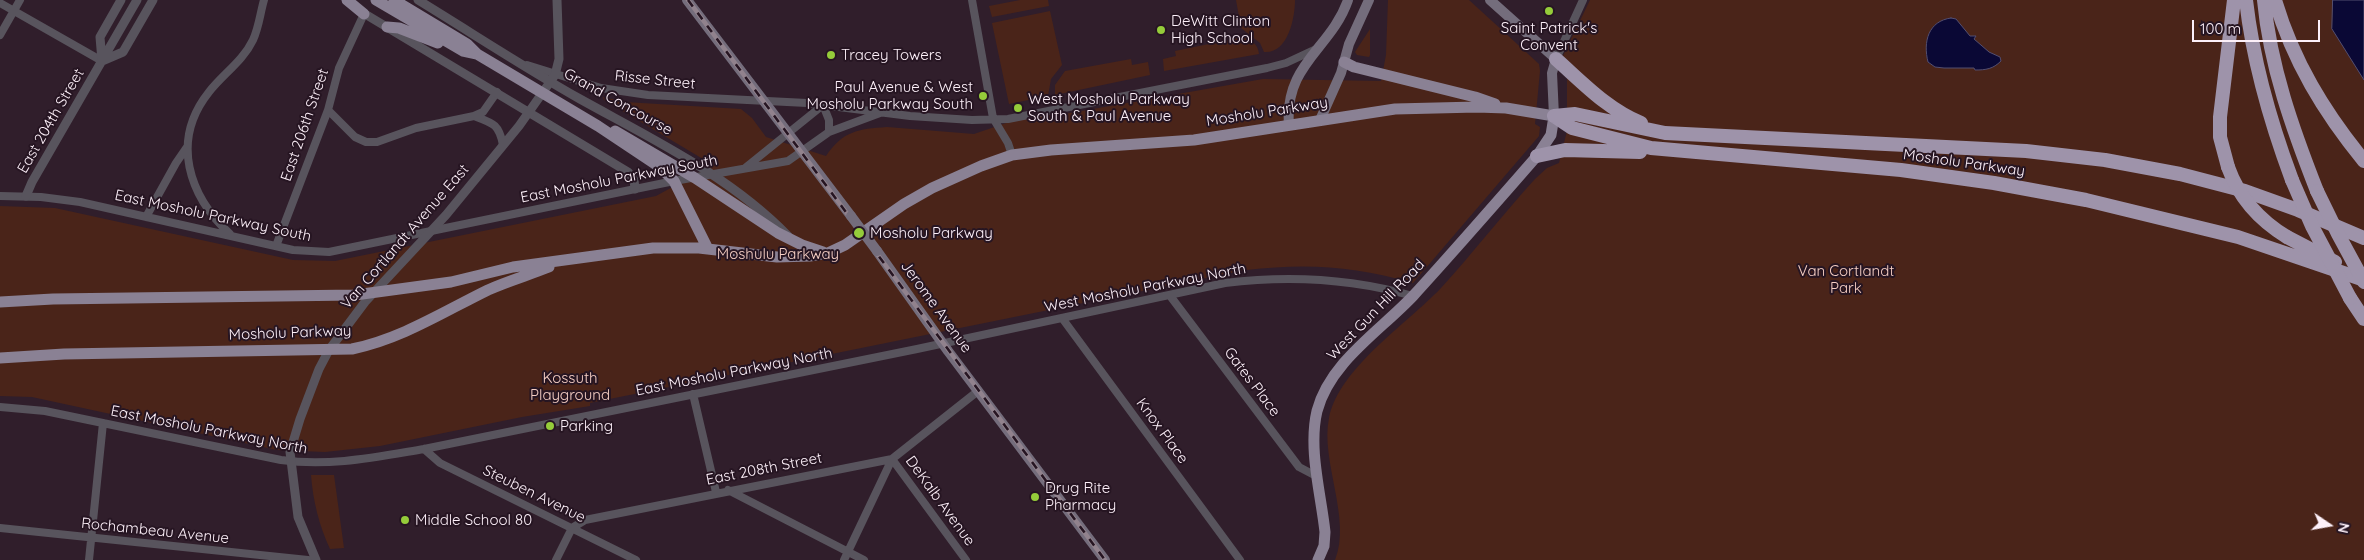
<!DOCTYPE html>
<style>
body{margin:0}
#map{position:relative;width:2364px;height:560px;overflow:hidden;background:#301e2b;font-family:Quicksand,sans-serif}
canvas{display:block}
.north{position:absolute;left:2304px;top:500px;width:50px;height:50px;-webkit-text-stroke:4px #261522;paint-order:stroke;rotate:102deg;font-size:14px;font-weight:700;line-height:20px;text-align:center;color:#fdf0f9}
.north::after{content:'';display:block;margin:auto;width:18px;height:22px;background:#fdf0f9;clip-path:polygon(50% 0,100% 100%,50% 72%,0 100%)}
.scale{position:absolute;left:2192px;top:20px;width:128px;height:22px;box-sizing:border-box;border:2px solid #fdf0f9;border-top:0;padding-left:6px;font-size:15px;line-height:18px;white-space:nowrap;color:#fdf0f9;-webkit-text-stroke:4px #261522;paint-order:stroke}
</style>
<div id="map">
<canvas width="2364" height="560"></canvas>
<div class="north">N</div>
<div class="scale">100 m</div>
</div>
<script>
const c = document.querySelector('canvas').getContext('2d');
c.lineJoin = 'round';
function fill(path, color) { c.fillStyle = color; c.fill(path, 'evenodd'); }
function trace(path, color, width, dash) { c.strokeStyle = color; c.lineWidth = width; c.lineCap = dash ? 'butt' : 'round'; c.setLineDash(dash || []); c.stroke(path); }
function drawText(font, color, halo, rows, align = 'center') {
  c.font = font + ' Quicksand,sans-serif'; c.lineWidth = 4; c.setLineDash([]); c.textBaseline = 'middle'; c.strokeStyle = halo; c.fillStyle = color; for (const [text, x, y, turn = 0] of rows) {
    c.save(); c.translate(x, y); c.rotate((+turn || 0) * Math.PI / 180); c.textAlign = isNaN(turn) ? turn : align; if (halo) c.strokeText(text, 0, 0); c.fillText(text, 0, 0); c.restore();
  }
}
fill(new Path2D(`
 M1020 0H1048L1049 6 992 17 989 6Z
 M1236 0H1295C1295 18 1288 54 1264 52L1260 43 1241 28Z
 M1388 0H1469L1539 64 1540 71 1535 124 1540 127 1539 136 1413 283C1353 266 1308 263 1246 270L590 403V406L522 417 380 446 325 452 277 450 32 397 0 396V206L55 208 293 260 335 261 656 196 713 165 604 100 603 97 625 102 741 109 752 118 766 137 826 156C843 131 858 129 887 127L974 134 1012 121 1053 113 1059 115 1263 79 1381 81 1386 55Z
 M1590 0H2364V560H1335C1352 519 1320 461 1329 418 1339 368 1407 324 1441 288 1473 253 1503 214 1535 179L1547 168 1559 163 1567 131V78L1562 58Z
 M1050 11 1062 65 1051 79 1048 96 1009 104 992 23Z
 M1370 29V55L1369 57 1357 55 1355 52Z
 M1243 37C1252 41 1258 44 1259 54L1164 71 1163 59 1176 56 1175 51Z
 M1131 59 1132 65 1148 62 1150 75 1055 95V85L1065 71Z
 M311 475H334L344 548 330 549C319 525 313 501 311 475Z`), '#4a2419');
const water = new Path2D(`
 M2333 0H2364V80L2332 29Z
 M1951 18 1956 19 1970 36H1976L1974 39 1989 52 2000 57 2001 61C1993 69 1986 70 1975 70L1974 68H1944L1935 67 1928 62C1923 42 1928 21 1951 18Z`);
fill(water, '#0a0835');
trace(water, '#534e70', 1);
trace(new Path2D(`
 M972 0 993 118 1008 143 1012 155
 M0 3 102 61
 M0 35 20 0
 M1556 59 1583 0
 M527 65 601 88 648 95 807 103 910 116 972 120 1008 119 1267 68 1286 63 1316 49
 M823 105 829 120V132
 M328 110 355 137 366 142H377L416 128 474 116 483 112 497 92
 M474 116C493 123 499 124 503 145
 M745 168 823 105
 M0 196 41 197 80 202 293 250 329 252 674 181 788 161 829 132 880 113
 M146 217 176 163 187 147
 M230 234C189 196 170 141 209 92 223 74 243 61 253 40 259 27 260 14 264 0
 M276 246 328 110 339 68 364 14
 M1171 297 1299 467 1318 477
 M1062 318 1240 560
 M693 394 716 492
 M0 407 45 411 281 460C329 467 376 457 424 449L917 349 1225 283C1289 275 1350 278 1413 296
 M424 449 440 463 636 560
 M892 459 966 560
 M728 490 864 560
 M0 528 308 560
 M89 560 103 423
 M556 560 572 528 585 520 892 459 978 391
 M844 560 892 459`), '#58545d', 8);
trace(new Path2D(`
 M418 0C472 33 525 68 580 99 652 139 730 176 788 236
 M360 11 628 172 634 180 635 189
 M102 61 123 52 153 0
 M102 61 100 37 121 0
 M26 196 32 182 137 0
 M316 560 298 517 290 452 300 419 319 369 329 350 365 302 446 215 519 126 555 75 559 59 557 0`), '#58545d', 9);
trace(new Path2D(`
 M687 0 851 216
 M1490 0 1556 59 1552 73 1554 116
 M1320 120 1341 73 1349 44 1369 0
 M1289 125C1284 64 1331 49 1348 0
 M877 251 948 351 1105 560`), '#746d7c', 10);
trace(new Path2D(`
 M347 0 364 14
 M376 0 463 51 477 54
 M394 0 467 44 477 54 598 126 661 168 674 181 708 249
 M387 27 399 28 438 43
 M1344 62 1354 67 1475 97 1495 104
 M615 131 695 178 778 233 802 245 823 252
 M0 302 53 299 355 295 451 282 513 267 653 248H699L777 257 810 256 828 253 845 245 904 204 932 188 981 166 1012 155 1051 150 1194 140 1395 109 1477 107 1506 108 1554 116 1551 135 1537 156C1496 203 1455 250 1413 296 1380 331 1330 362 1317 411 1308 449 1321 494 1325 532L1324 546 1318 560
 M0 358 64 354 352 349C401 339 443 312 488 290 508 281 529 275 549 267`), '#8a8194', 11);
trace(new Path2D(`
 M2246 0C2253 62 2270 121 2292 180
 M2264 0C2270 66 2293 130 2317 191
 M2275 0C2293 61 2324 112 2364 161
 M1556 59C1583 83 1607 109 1641 123
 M1554 116 1572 128 1651 148 1901 170 1994 183 2086 200 2238 237 2364 280
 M1554 116 1575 114 1665 133 2026 151 2105 160 2180 174 2245 191 2298 210 2364 238
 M1537 156 1565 150 1640 152
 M2228 167 2220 137V117L2234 0
 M2287 237 2335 262
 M2350 298 2364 319`), '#9e93aa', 14);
const rail = new Path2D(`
 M688 0 1105 560`);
trace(rail, '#91828d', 4.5);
trace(rail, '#261522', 2.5, [8]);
trace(new Path2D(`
 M851 216 877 251`), '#746d7c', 10);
trace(new Path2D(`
 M2228 167C2239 198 2259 220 2287 237
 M2292 180 2312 226 2350 298
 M2317 191 2338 234 2364 282`), '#9e93aa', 14);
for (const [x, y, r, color] of [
 [1549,11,5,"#95cc3a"],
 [1161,30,5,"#95cc3a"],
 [831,55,5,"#95cc3a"],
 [983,96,5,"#95cc3a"],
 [1018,108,5,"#95cc3a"],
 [859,233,6,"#95cc3a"],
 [550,426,5,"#95cc3a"],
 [1035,497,5,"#95cc3a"],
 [405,520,5,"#95cc3a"]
]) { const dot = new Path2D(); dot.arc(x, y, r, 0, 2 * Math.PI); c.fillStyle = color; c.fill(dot); trace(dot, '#261522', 2); }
drawText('15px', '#fdf0f9', '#261522', [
 ["DeWitt Clinton",1171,21],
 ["High School",1171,38],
 ["Saint Patrick's",1549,28,"center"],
 ["Convent",1549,45,"center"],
 ["Tracey Towers",841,55],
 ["Paul Avenue & West",973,87,"right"],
 ["Mosholu Parkway South",973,104,"right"],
 ["West Mosholu Parkway",1028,99],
 ["South & Paul Avenue",1028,116],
 ["Mosholu Parkway",870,233],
 ["Parking",560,426],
 ["Drug Rite",1045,488],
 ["Pharmacy",1045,505],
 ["Middle School 80",415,520]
], 'left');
drawText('15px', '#fdf0f9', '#261522', [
 ["Risse Street",655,80,6],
 ["Grand Concourse",618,102,29],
 ["Mosholu Parkway",1267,112,-9],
 ["East 204th Street",51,121,-60],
 ["East 206th Street",305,125,-71],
 ["Mosholu Parkway",1964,163,8],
 ["East Mosholu Parkway South",619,179,-11],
 ["East Mosholu Parkway South",213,216,12],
 ["Van Cortlandt Avenue East",405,237,-49],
 ["West Mosholu Parkway North",1145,288,-11],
 ["Jerome Avenue",936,307,54],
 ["West Gun Hill Road",1376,310,-46],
 ["Mosholu Parkway",290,333,-2],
 ["East Mosholu Parkway North",734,372,-11],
 ["Gates Place",1252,382,53],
 ["East Mosholu Parkway North",209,430,11],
 ["Knox Place",1162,431,54],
 ["East 208th Street",764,469,-11],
 ["Steuben Avenue",534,494,26],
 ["DeKalb Avenue",940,501,54],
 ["Rochambeau Avenue",155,531,6]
]);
drawText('15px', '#f6cfc4', '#261522', [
 ["Moshulu Parkway",778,254],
 ["Van Cortlandt",1846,271],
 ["Park",1846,288],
 ["Kossuth",570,378],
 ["Playground",570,395]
]);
</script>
